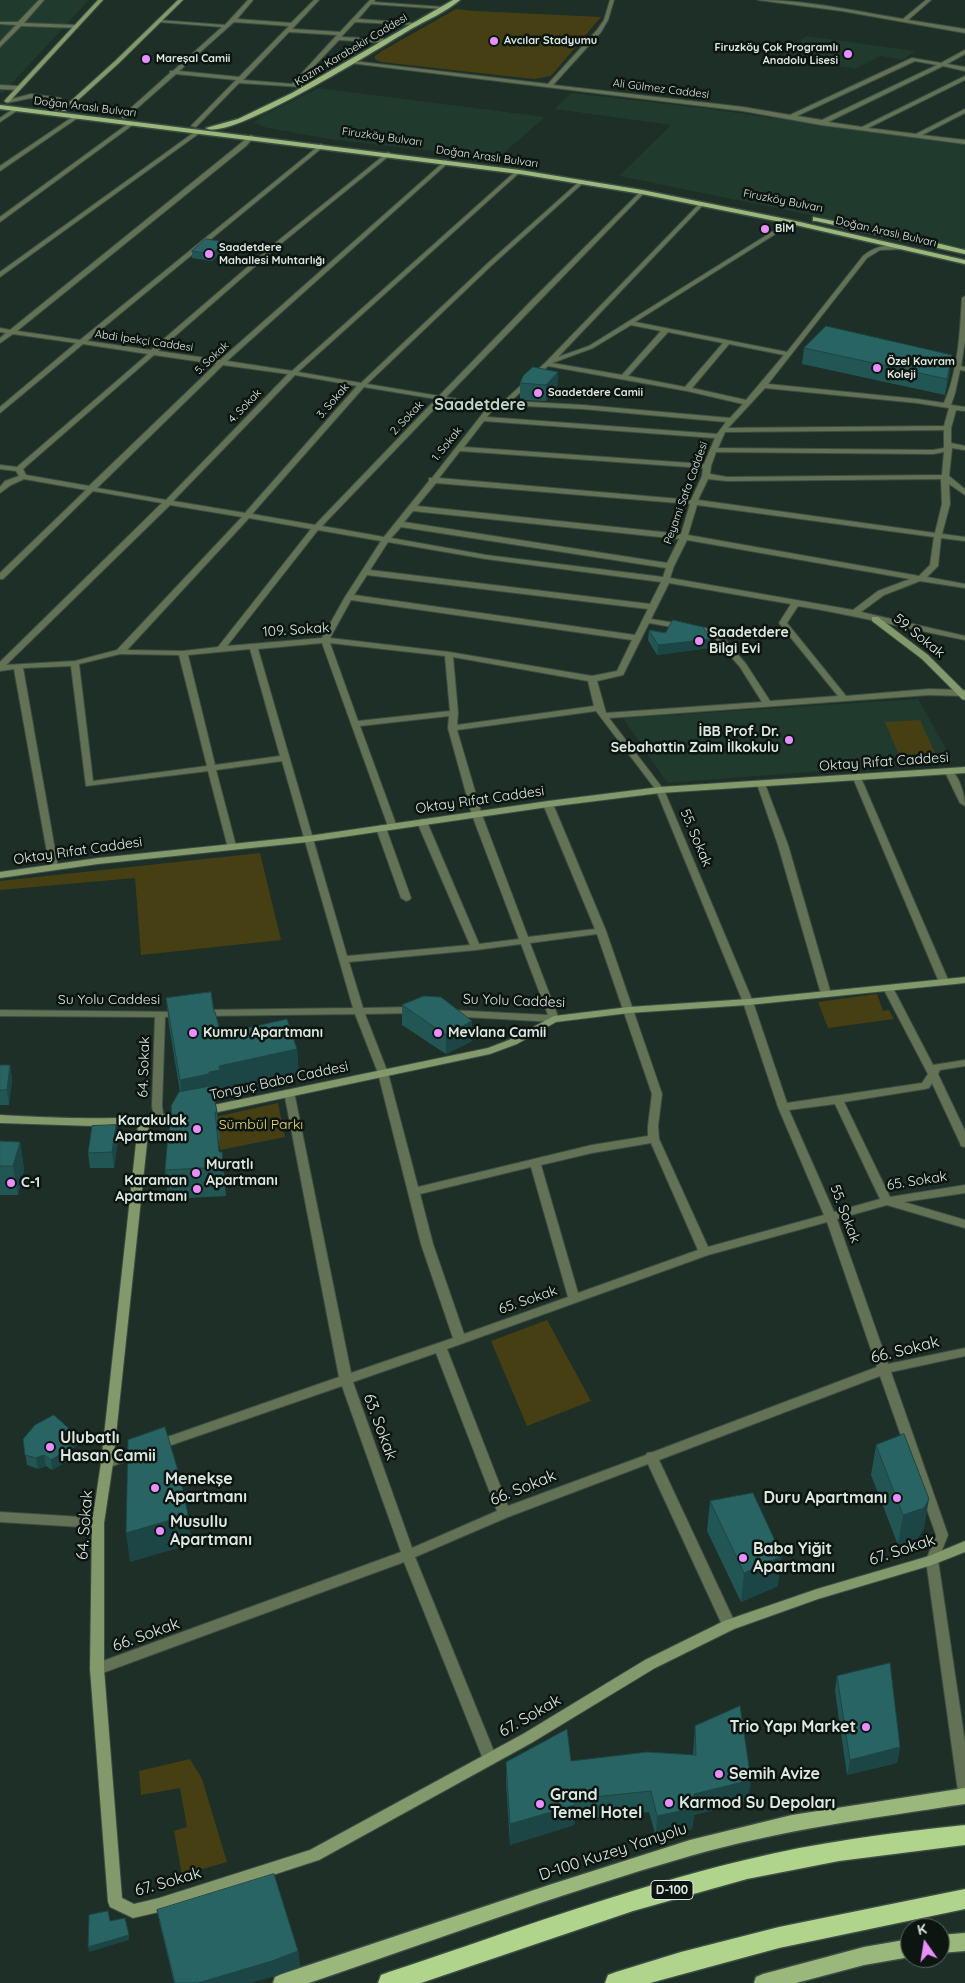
<!DOCTYPE html>
<meta charset="utf-8">
<style>
body{margin:0}
#map{position:relative;width:965px;height:1983px;overflow:hidden;background:#1d2f26;font-family:Quicksand,sans-serif}
canvas{display:block}
.north{position:absolute;left:900px;top:1918px;width:50px;height:50px;box-sizing:border-box;background:#0d1511;border:1px solid #606965;border-radius:50%;rotate:347deg;font-size:14px;font-weight:700;line-height:20px;text-align:center;color:#dde8e2}
.north::after{content:'';display:block;margin:auto;width:18px;height:22px;background:#e88eff;clip-path:polygon(50% 0,100% 100%,50% 72%,0 100%)}
</style>
<div id="map">
<canvas width="965" height="1983"></canvas>
<div class="north">K</div>
</div>
<script>
const c = document.querySelector('canvas').getContext('2d');
c.lineJoin = 'round';
function fill(path, color) { c.fillStyle = color; c.fill(path, 'evenodd'); }
function trace(path, color, width, dash) { c.strokeStyle = color; c.lineWidth = width; c.lineCap = dash ? 'butt' : 'round'; c.setLineDash(dash || []); c.stroke(path); }
function drawText(font, color, halo, rows, align = 'center') {
  c.font = font + ' Quicksand,sans-serif'; c.lineWidth = 5; c.setLineDash([]); c.textBaseline = 'middle'; c.strokeStyle = halo; c.fillStyle = color; for (const [text, x, y, turn = 0] of rows) {
    c.save(); c.translate(x, y); c.rotate((+turn || 0) * Math.PI / 180); c.textAlign = isNaN(turn) ? turn : align; if (halo) c.strokeText(text, 0, 0); c.fillText(text, 0, 0); c.restore();
  }
}
fill(new Path2D(`
 M0 0H89L3 93 0 92Z
 M806 36 916 51 902 60 881 56 855 69 781 56 793 44 796 45Z
 M318 88 545 117 498 158 335 140 267 128 254 123 260 117Z
 M571 93 710 109 965 145V248L918 237 619 176 671 125 555 109Z
 M918 699 953 761 667 783 623 718Z`), '#203a2d');
fill(new Path2D(`
 M456 9 475 11 601 17 551 76 534 79 381 62 375 59V56L382 51Z
 M920 720 935 753 899 755 885 722Z
 M260 853 281 940 141 955 135 878 0 890V881Z
 M877 994 883 1011 889 1010 894 1019 828 1028 818 1002Z
 M278 1103 285 1137 220 1150 215 1117Z
 M547 1320 591 1401 527 1426 491 1341Z
 M190 1759 202 1779 227 1862 182 1875 174 1831 187 1827 180 1788 141 1795 139 1771Z`), '#473f14');
const street = new Path2D(`
 M39 0H44L24 23 76 25 78 28 21 26 0 47V42L16 25 0 24V22H18Z
 M248 0H253L237 19 291 23 314 0H319L292 29 340 32 370 0H375L374 2 443 7 445 8 443 9 371 4 358 19 414 23 416 24 414 25 355 22 341 37 386 39 389 41 386 43 339 40 297 84 302 85V87L239 83 196 127 191 126 236 80 176 74 126 118H122V116L170 73V71H173L222 27 159 22 157 20 225 25ZM234 22 289 26 239 77 179 71ZM289 32 337 35 292 84 243 80Z
 M610 0H614L608 20 601 32 553 85 743 107 790 115 912 58 941 63 965 50V54L947 64 965 67V71L943 66 828 122 862 127 965 76V80L868 128 916 134 965 109V113L922 135 965 140V144L821 125 743 111 350 63 353 61 548 84 597 30 604 20ZM915 61 937 65 822 120 797 116Z
 M758 0C806 0 855 11 903 19L926 0H931L908 20 965 29V33L842 11Z
 M0 85 18 86 21 88 18 90 0 89Z
 M31 94 61 98 60 108 57 110 54 108 56 100 31 98 7 103 4 101Z
 M16 107 19 109 18 110 0 122V118Z
 M74 116 79 117 0 171V166Z
 M129 123 134 124 0 222V217Z
 M196 131 201 132 0 277V272Z
 M251 135 254 137 246 146 17 331 80 340 321 144 324 146 323 147 87 341 151 350 279 240 388 152 391 154 390 155 283 242 158 351 220 360 446 160 449 162 448 163 227 361 292 371 517 170 519 171V173L298 372 361 383 488 263 581 180 583 181V183L492 265 367 384 439 396 533 299 642 190 644 191V193L446 397 492 405 503 402 545 363 701 202 704 204 703 205 558 357 589 346 791 220 793 221V223L635 322 787 352 863 256C875 245 891 244 906 246V248L904 249 880 250 867 258 768 384 917 399 944 403C958 371 960 333 962 298L965 296V341L961 366 965 367V371L960 370 955 393 951 405 965 407V411L956 410 951 428V443L965 446V450L952 448 949 476 965 489V495L949 484 950 504 942 534 965 537V541L941 538 938 566 927 577 965 584V588L920 581 884 595 861 612 965 636V640C909 629 854 615 798 606L787 623 846 696 929 689 965 690V696L929 695 609 718 664 790 753 1002 787 1103 922 1083 928 1074 883 988 888 985 893 988 933 1065 965 1060V1066L940 1070 938 1074 965 1131V1147L961 1146 960 1143 932 1083 929 1088 925 1089 844 1102 890 1197 965 1185V1193L904 1202 965 1220V1228L887 1205 837 1219 888 1364 965 1348V1356L891 1372 948 1535 938 1560 965 1742V1797L960 1795 958 1791 926 1560 936 1535 880 1376 659 1460 736 1625 734 1629 729 1631 724 1629 648 1464 508 1517 415 1557 497 1759 495 1763 490 1765 485 1763 483 1759 404 1562 97 1675 92 1673 90 1669 92 1665 401 1552 342 1386 157 1450 153 1448 151 1445 153 1442 339 1377 284 1092 285 1090H293L294 1092 351 1373 453 1338 421 1244 378 1073 355 1014 203 1016 198 1013 203 1010 353 1008 282 761 216 770 236 846 234 848H228L208 771 86 786 71 666 23 668 58 867 56 869H50L14 669 0 671V662L162 503 93 491 3 579H0V573L86 490 24 479 11 485 0 493V487L5 481 19 476 16 471 0 469V465L17 467 148 354 83 344 0 413V407L76 343 13 334 0 343V338L6 333 0 332V328L10 330ZM631 325 661 331 622 375 552 363 593 348ZM668 332 723 343 685 387 628 376ZM729 344 784 355 746 400 692 388ZM154 355 216 364 89 486 26 475 23 469ZM223 365 288 374 166 500 97 488ZM548 366 687 391 743 404 730 418 583 405 511 401ZM295 375 357 386 245 513 173 501ZM364 387 436 399 315 525 252 514ZM765 388 917 403 949 408 944 426 728 428ZM442 401 487 408 432 478H429V481L384 537 322 526ZM505 405 583 409 726 422 717 434 487 417 494 408ZM484 421 715 438 704 464 464 447ZM944 430V448L933 450 718 448 725 432ZM460 451 703 468 702 476 691 500 439 478ZM716 452 933 454 944 452 942 475 727 477 710 474 711 466ZM708 479 727 481 941 479 942 504 935 533 698 500ZM436 483 690 504 681 534 417 506ZM170 505 242 517 117 650 75 661 6 665ZM697 505 934 537 930 565 919 576 688 535ZM413 511 679 539 667 563 404 522ZM249 518 311 529 218 647 183 651 127 650ZM401 527 666 568 663 577 486 555 391 538ZM318 530 381 541 345 597 322 638 227 646ZM687 540 910 579 878 591 853 610 670 578 674 566ZM388 542 486 559 661 582 650 604 370 570ZM367 575 648 609 635 635 354 595ZM669 583 791 604 779 623 838 696 770 701 746 664 717 630 651 619ZM351 600 632 640 617 671 592 676 449 652 330 638ZM649 623 711 634 740 667 762 702 606 713 597 681 623 675ZM322 643 389 829H395L397 827 360 726 449 716 448 728 472 815 519 939 479 944 427 822 422 819 417 822 470 945 347 956 258 649ZM330 643 445 656 450 711 358 721ZM250 649 280 756 215 765 188 655ZM120 654 179 655 207 766 93 781 79 664ZM453 657 588 681 594 706 457 725 458 713ZM596 711 656 790 743 1002 778 1107 824 1215 708 1247 659 1139 658 1126 662 1094 606 931 553 804 548 801 543 804 595 929 528 937 482 815 457 730ZM597 934 652 1094 648 1126V1136L592 1145 418 1187 388 1073 365 1014 414 1013 419 1010 414 1007 363 1008 349 962 476 950 521 944 548 1015 448 1010 443 1013 448 1016 554 1022 559 1019 530 943ZM835 1104 880 1199 834 1212 789 1110ZM651 1143 698 1250 578 1293 541 1165 592 1153ZM531 1167 568 1297 464 1334 433 1244 420 1194ZM827 1222 877 1367 653 1452 647 1453 646 1455 508 1506 447 1349 708 1255ZM436 1353 497 1511 412 1548 353 1382Z
 M949 769C959 774 965 795 965 806L960 803 945 772Z
 M857 775 861 778 949 982 948 984H940L939 982 853 778Z
 M761 781 765 784 788 845 831 994 830 996 826 997 821 994 778 845 757 784Z
 M381 825 386 828 411 898 409 900 406 901 401 898 376 828Z
 M0 1010 183 1012 184 1014 183 1016 165 1017 162 1106 164 1120 163 1123H155L152 1106 155 1017 0 1016Z
 M139 1447 143 1449 145 1452 143 1455 107 1468 103 1466 101 1463 103 1460Z
 M0 1512 98 1518 103 1519 104 1523 103 1527 98 1528 0 1522Z`);
const secondary = new Path2D(`
 M98 0H103L9 102H5V100Z
 M178 0H183L119 63 66 111H62V109L115 61Z
 M872 617H878L928 655 965 692V700L962 699 922 659 872 621Z
 M965 767V773L660 793 548 807 308 842 98 864 0 878V872L98 858 308 836 548 801 660 787Z
 M965 977V983L748 1005 629 1013 556 1022 517 1044 490 1054 204 1115 199 1111 204 1107 488 1048 509 1040 554 1016 629 1007 748 999Z
 M185 1111 189 1112 190 1115 189 1118 149 1124 113 1463 104 1523V1669L122 1898 134 1904 159 1898 310 1850 523 1734 645 1660 724 1621 817 1589 929 1556 965 1541V1552L932 1565 818 1599 734 1629 655 1668 533 1742 319 1860 159 1912 133 1918 110 1907 108 1902 90 1669 92 1523 101 1463 138 1125 93 1126 0 1123V1115C62 1118 123 1122 185 1111Z`);
const primary = new Path2D(`
 M453 0H460C446 12 427 20 411 29 383 46 228 143 206 128L238 119 292 93Z
 M0 105 520 170 642 190 791 220 965 260V264L791 224 642 194 520 174 0 109Z
 M813 217 904 235 965 250V254L816 221H813Z
 M965 1788V1804C873 1818 780 1830 690 1856 561 1893 435 1940 309 1983H273L275 1977 282 1974 549 1885 690 1840 792 1815Z
 M965 1933V1951L940 1953V1935Z
 M910 1939V1957L864 1965 796 1983H754L756 1977 763 1974 864 1947Z`);
const highway = new Path2D(`
 M965 1825V1845L839 1861 747 1879 633 1911 421 1983H378L381 1975 389 1972C507 1933 624 1889 745 1860 817 1842 891 1833 965 1825Z
 M965 1889V1909L779 1948 650 1983H605L608 1975 616 1972 681 1952 779 1927Z`);
trace(street, '#3c4d44', 2);
trace(secondary, '#3c4d44', 2);
trace(primary, '#3c4d44', 3);
trace(highway, '#3c4d44', 3);
fill(street, '#637155');
fill(secondary, '#83996b');
fill(primary, '#9bb87c');
fill(highway, '#b1d48c');
fill(new Path2D(`
 M226 242V250L212 261 192 258V251Z
 M804 348 950 371 945 395 802 364Z
 M558 372 557 388 546 401 520 400V383Z
 M649 630 711 639 710 648 657 655 648 640Z
 M166 998 214 1012 221 1034 297 1049 299 1077 222 1095 223 1099 215 1100 217 1112 220 1141H218L219 1152H222L226 1196 168 1199 165 1170 180 1092 169 1026Z
 M402 1005 472 1041 446 1054 402 1025Z
 M0 1065H10L12 1080 9 1105H0Z
 M118 1140 114 1168H90L88 1153Z
 M0 1141 20 1142 24 1170 18 1195H0Z
 M75 1434 77 1445 71 1450 73 1458 52 1470 46 1466 38 1469 27 1465 23 1439Z
 M876 1445 924 1528 918 1538 898 1545 871 1475Z
 M710 1501 778 1586 741 1602 707 1531Z
 M837 1676 900 1747 897 1763 847 1775 835 1691Z
 M695 1726 748 1801 694 1815 692 1829 656 1837 649 1812 575 1820 574 1825 510 1845 506 1783V1762L571 1761 693 1755Z
 M157 1910 298 1951 300 1966 274 1976 250 1983H174L160 1925Z`), '#225655');
fill(new Path2D(`
 M226 242V250L212 261 211 254Z
 M952 355 950 371 945 395 947 379Z
 M558 372 557 388 546 401V385Z
 M711 639 710 648 657 655 658 645Z
 M472 1021V1041L446 1054V1035Z
 M297 1049 299 1077 222 1095 223 1099 212 1101 183 1109 180 1080 209 1072 219 1066Z
 M10 1065 12 1080 9 1105 7 1090Z
 M116 1125 118 1140 114 1168 112 1152Z
 M20 1142 24 1170 18 1195 13 1166Z
 M222 1152 225 1181 226 1196 223 1167Z
 M75 1434 77 1445 71 1450 73 1458 52 1470 51 1460 67 1442Z
 M44 1455 46 1466 38 1469 36 1458Z
 M929 1499 924 1528 918 1538 898 1545 903 1515Z
 M188 1515 192 1544 130 1562 126 1533Z
 M782 1556 778 1586 741 1602 744 1573Z
 M900 1747 897 1763 847 1775 850 1760Z
 M751 1780 748 1801 694 1815 692 1829 656 1837 657 1816 694 1794Z
 M575 1805 574 1825 510 1845V1824Z
 M129 1935V1940L89 1952 88 1947Z
 M298 1951 300 1966 274 1976 250 1983H198Z`), '#1c4645');
const building = new Path2D(`
 M206 239 226 242 211 254 192 251Z
 M826 326 952 355 947 379 804 348Z
 M533 367 558 372 546 385 520 383 523 376Z
 M673 620 703 627 711 639 658 645 649 630 665 633Z
 M211 992 214 1012H215L221 1034 287 1019 297 1049 219 1066 220 1070 209 1072V1074L180 1080 166 998Z
 M424 996 441 997 472 1021 446 1035 402 1005Z
 M0 1065H10L7 1090H0Z
 M212 1086 217 1112H215L219 1152H222L223 1167 165 1170 168 1136 172 1117 171 1106 179 1092Z
 M116 1125 112 1152 88 1153 92 1126Z
 M0 1141 20 1142 13 1166H0Z
 M54 1415 75 1434 67 1442 71 1448 51 1460 44 1455 36 1458 25 1455 23 1439 35 1425Z
 M165 1427 180 1477 188 1515 126 1533 128 1440Z
 M904 1434 929 1499 924 1508 903 1515 876 1445Z
 M753 1493 782 1556 744 1573 710 1501Z
 M890 1663 900 1747 850 1760 837 1676Z
 M740 1706 751 1780 694 1794V1808L657 1816 651 1791 575 1799V1805L510 1824 506 1762 567 1729 571 1761 647 1752 696 1755 695 1726Z
 M274 1874 298 1951 272 1961 198 1983H175L157 1910Z
 M108 1911 110 1921 125 1918 129 1935 88 1947 89 1915Z`);
fill(building, '#286463');
trace(building, '#1c4645', 1);
for (const [x, y, r, color] of [
 [494,41,5,"#e88eff"],
 [848,54,5,"#e88eff"],
 [146,59,5,"#e88eff"],
 [765,229,5,"#e88eff"],
 [209,254,5,"#e88eff"],
 [877,368,5,"#e88eff"],
 [538,393,5,"#e88eff"],
 [699,641,5,"#e88eff"],
 [789,740,5,"#e88eff"],
 [193,1033,5,"#e88eff"],
 [438,1033,5,"#e88eff"],
 [197,1129,5,"#e88eff"],
 [196,1173,5,"#e88eff"],
 [11,1183,5,"#e88eff"],
 [197,1189,5,"#e88eff"],
 [50,1447,5,"#e88eff"],
 [155,1488,5,"#e88eff"],
 [897,1498,5,"#e88eff"],
 [160,1531,5,"#e88eff"],
 [743,1558,5,"#e88eff"],
 [866,1727,5,"#e88eff"],
 [719,1774,5,"#e88eff"],
 [669,1803,5,"#e88eff"],
 [540,1804,5,"#e88eff"]
]) { const dot = new Path2D(); dot.arc(x, y, r, 0, 2 * Math.PI); c.fillStyle = color; c.fill(dot); trace(dot, '#0d1511', 2); }
drawText('bold 11px', '#dde8e2', '#0d1511', [
 ["Avcılar Stadyumu",504,41],
 ["Firuzköy Çok Programlı",838,48,"right"],
 ["Anadolu Lisesi",838,61,"right"],
 ["Mareşal Camii",156,59],
 ["BİM",775,229],
 ["Saadetdere",219,248],
 ["Mahallesi Muhtarlığı",219,261],
 ["Özel Kavram",887,362],
 ["Koleji",887,375],
 ["Saadetdere Camii",548,393]
], 'left');
drawText('11px', '#dde8e2', '#0d1511', [
 ["Kazım Karabekir Caddesi",351,50,-31],
 ["Ali Gülmez Caddesi",661,89,7],
 ["Doğan Araslı Bulvarı",85,107,7],
 ["Firuzköy Bulvarı",382,137,8],
 ["Doğan Araslı Bulvarı",487,157,8],
 ["Firuzköy Bulvarı",783,201,11],
 ["Doğan Araslı Bulvarı",886,232,13],
 ["Abdi İpekçi Caddesi",144,341,8],
 ["5. Sokak",212,358,-43],
 ["3. Sokak",333,401,-49],
 ["4. Sokak",245,406,-46],
 ["2. Sokak",407,418,-46],
 ["1. Sokak",447,444,-51],
 ["Peyami Safa Caddesi",686,493,-70]
]);
for (const [x, y, w] of [
 [672,1890,42]
]) { const box = new Path2D(); box.roundRect(x - w / 2, y - 9.5, w, 19, 4); c.fillStyle = '#0d1511'; c.fill(box); trace(box, '#dde8e2', 1); }
drawText('bold 12px', '#dde8e2', null, [
 ["D-100",672,1890]
]);
drawText('14px', '#dde8e2', '#0d1511', [
 ["109. Sokak",296,630,-4],
 ["59. Sokak",919,636,39],
 ["Oktay Rıfat Caddesi",884,762,-4],
 ["Oktay Rıfat Caddesi",480,800,-8],
 ["55. Sokak",696,838,67],
 ["Oktay Rıfat Caddesi",78,851,-8],
 ["Su Yolu Caddesi",109,1000],
 ["Su Yolu Caddesi",514,1001,2],
 ["64. Sokak",144,1067,-88],
 ["Tonguç Baba Caddesi",279,1081,-12],
 ["65. Sokak",917,1181,-9],
 ["55. Sokak",845,1214,69],
 ["65. Sokak",528,1300,-19]
]);
drawText('bold 14px', '#dde8e2', '#0d1511', [
 ["Saadetdere",709,633],
 ["Bilgi Evi",709,649],
 ["İBB Prof. Dr.",779,732,"right"],
 ["Sebahattin Zaim İlkokulu",779,748,"right"],
 ["Kumru Apartmanı",203,1033],
 ["Mevlana Camii",448,1033],
 ["Karakulak",187,1121,"right"],
 ["Apartmanı",187,1137,"right"],
 ["Muratlı",206,1165],
 ["Apartmanı",206,1181],
 ["Karaman",187,1181,"right"],
 ["Apartmanı",187,1197,"right"],
 ["C-1",21,1183]
], 'left');
drawText('14px', '#f4dd6f', '#0d1511', [
 ["Sümbül Parkı",261,1125]
]);
drawText('bold 16px', '#bed5c8', '#0d1511', [
 ["Saadetdere",480,405]
]);
drawText('16px', '#dde8e2', '#0d1511', [
 ["66. Sokak",905,1350,-14],
 ["63. Sokak",380,1427,70],
 ["66. Sokak",523,1488,-22],
 ["64. Sokak",85,1525,-86],
 ["67. Sokak",902,1550,-18],
 ["66. Sokak",146,1635,-20],
 ["67. Sokak",530,1716,-30],
 ["D-100 Kuzey Yanyolu",613,1852,-18],
 ["67. Sokak",168,1882,-16]
]);
drawText('bold 16px', '#dde8e2', '#0d1511', [
 ["Ulubatlı",60,1438],
 ["Hasan Camii",60,1456],
 ["Menekşe",165,1479],
 ["Apartmanı",165,1497],
 ["Duru Apartmanı",887,1498,"right"],
 ["Musullu",170,1522],
 ["Apartmanı",170,1540],
 ["Baba Yiğit",753,1549],
 ["Apartmanı",753,1567],
 ["Trio Yapı Market",856,1727,"right"],
 ["Semih Avize",729,1774],
 ["Grand",550,1795],
 ["Temel Hotel",550,1813],
 ["Karmod Su Depoları",679,1803]
], 'left');
</script>
